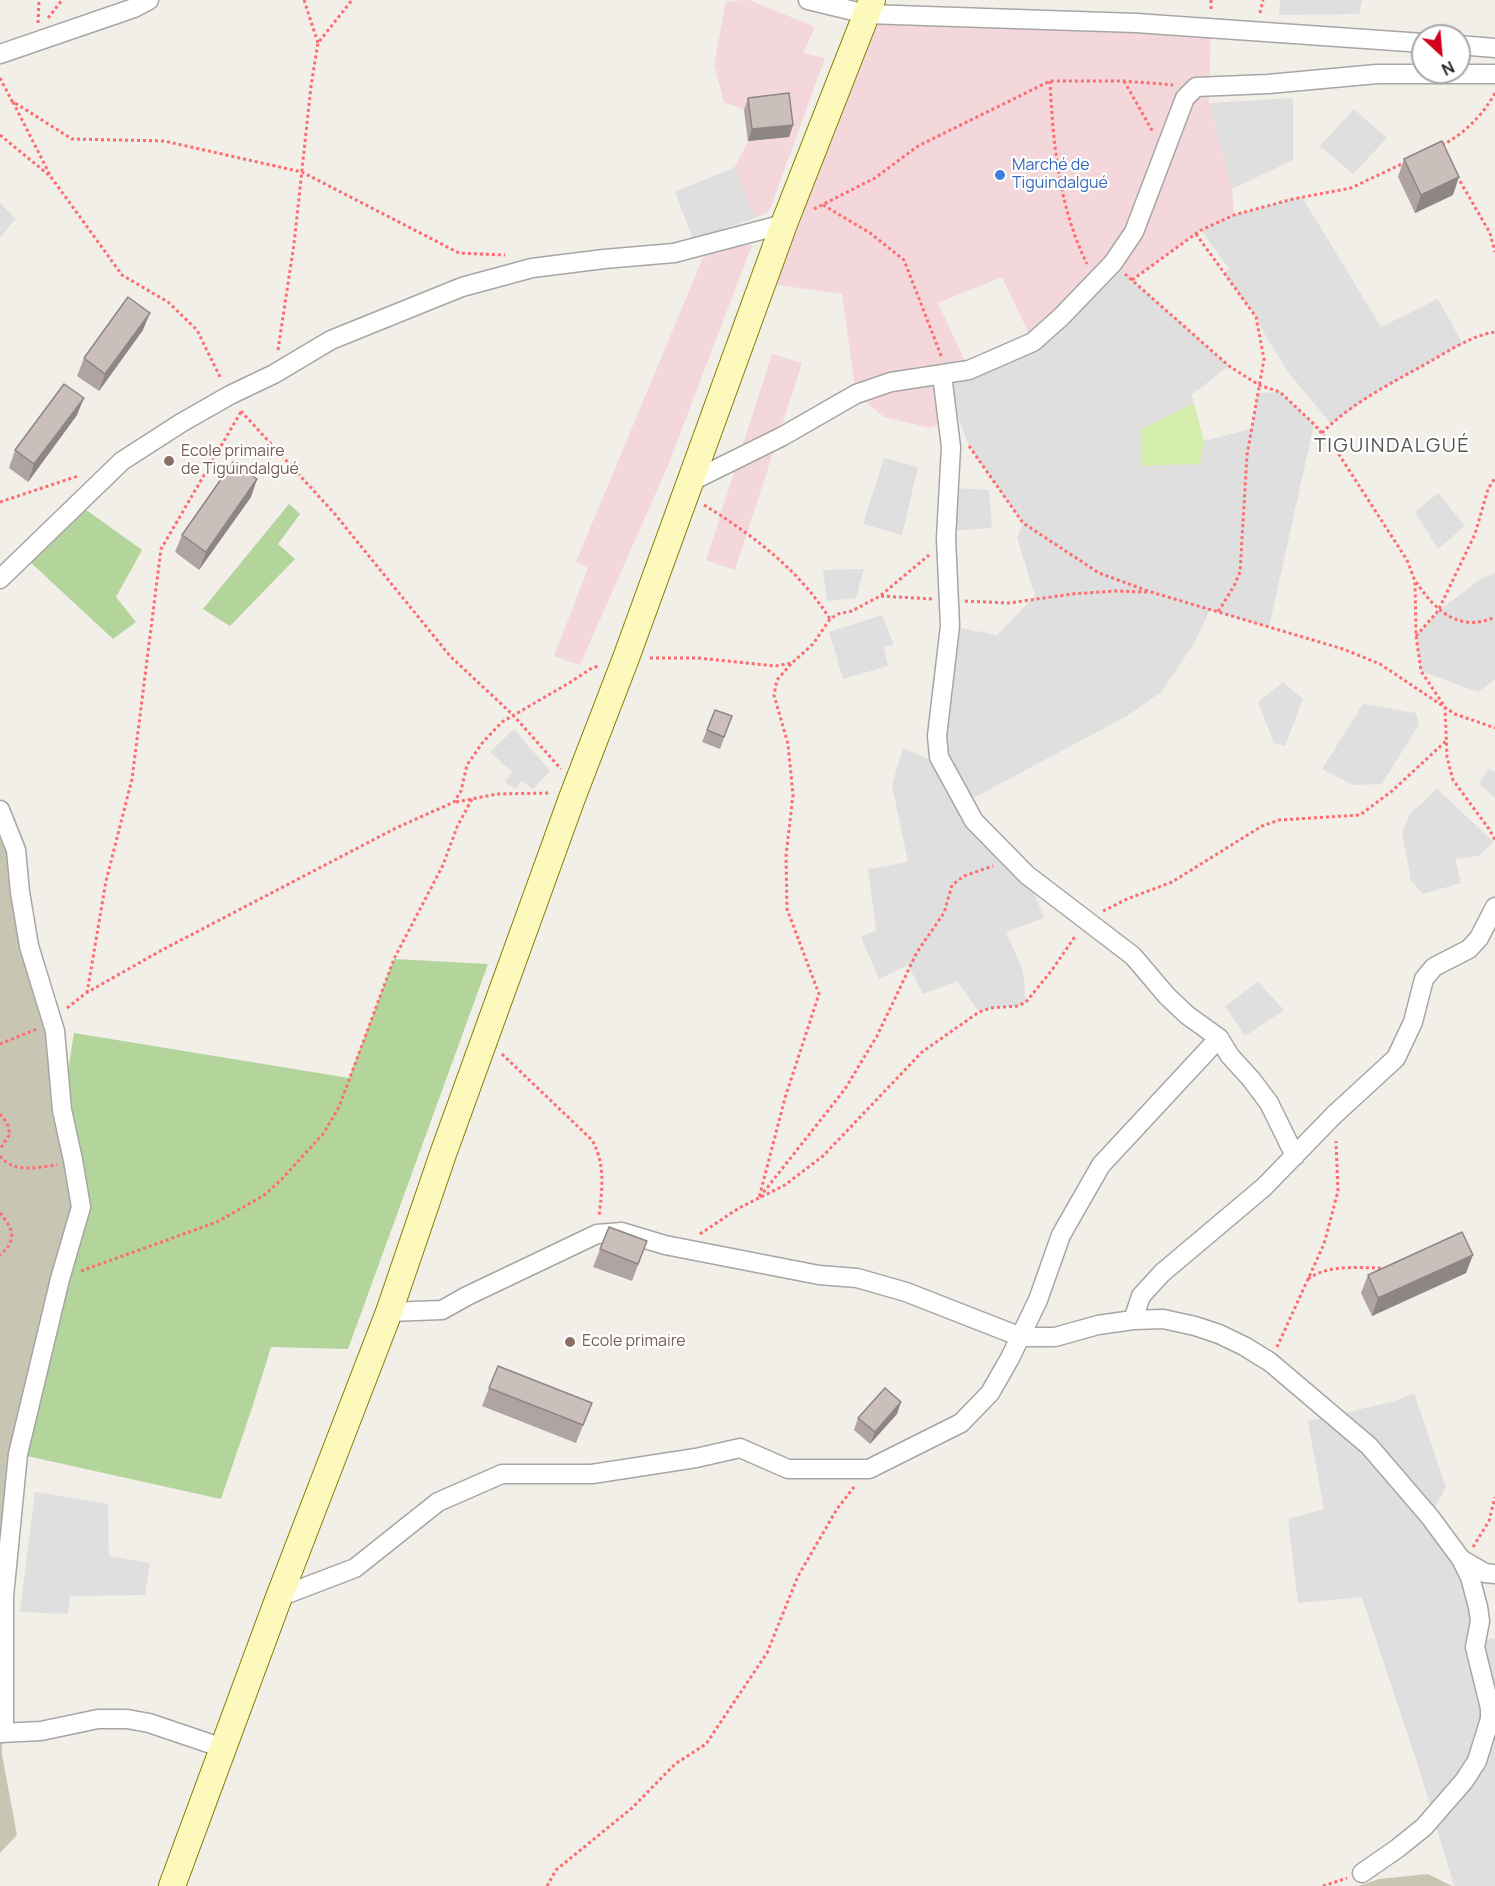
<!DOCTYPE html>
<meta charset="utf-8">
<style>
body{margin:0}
#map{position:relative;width:1495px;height:1886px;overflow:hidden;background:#f2eee8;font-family:Manrope,sans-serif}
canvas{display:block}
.north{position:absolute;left:1411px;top:24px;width:60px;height:60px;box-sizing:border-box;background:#fff;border:2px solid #a7a7a7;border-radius:50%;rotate:154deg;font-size:16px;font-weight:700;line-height:24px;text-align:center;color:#222}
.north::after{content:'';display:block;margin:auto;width:21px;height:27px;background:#d3001b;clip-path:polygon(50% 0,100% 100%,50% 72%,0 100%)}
</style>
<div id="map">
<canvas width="1495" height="1886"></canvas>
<div class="north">N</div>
</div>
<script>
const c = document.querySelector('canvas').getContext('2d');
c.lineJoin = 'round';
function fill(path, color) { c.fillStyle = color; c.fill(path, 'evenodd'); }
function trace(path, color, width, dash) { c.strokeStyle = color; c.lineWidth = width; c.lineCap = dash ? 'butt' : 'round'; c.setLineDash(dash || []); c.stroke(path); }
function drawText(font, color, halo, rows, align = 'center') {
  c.font = font + ' Manrope,sans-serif'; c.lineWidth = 4.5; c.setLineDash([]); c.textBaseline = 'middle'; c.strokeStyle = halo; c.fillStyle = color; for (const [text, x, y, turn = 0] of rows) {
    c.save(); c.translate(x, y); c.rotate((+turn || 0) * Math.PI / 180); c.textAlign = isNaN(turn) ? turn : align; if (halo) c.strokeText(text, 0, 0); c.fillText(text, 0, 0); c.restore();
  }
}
fill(new Path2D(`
 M1280 0H1362L1359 14 1279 15Z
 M1293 98V160L1232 189 1209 103Z
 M1354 109 1387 138 1353 174 1320 146Z
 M735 167 755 218 693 239 675 192Z
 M1302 197 1381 327 1438 299 1463 344 1378 391 1331 424 1288 372 1264 333 1256 317 1224 273 1229 269 1201 230 1234 215Z
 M0 203 16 219 0 237Z
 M1113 263 1229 366 1191 395 1194 403 1142 429 1200 464 1204 441 1251 429 1258 393 1280 392 1314 424 1269 627 1210 610 1194 644 1161 692 1127 716 964 803 1027 875 1044 918 1006 932 1023 971 1026 1002 1018 1006 991 1008 979 1012 957 981 923 994 908 965 879 979 861 937 876 930 868 869 908 862 892 785 903 748 926 758 946 770 939 757 950 626 997 635 1035 596 1017 537 1023 523 969 446 942 375 1033 342Z
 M884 458 918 467 902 535 863 524Z
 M955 488 989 490 992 528 954 531Z
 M1438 493 1465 526 1438 549 1415 512Z
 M864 569 856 598 827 601 823 570Z
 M1495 573V679L1478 692 1421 671 1416 636 1438 611 1481 579Z
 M882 615 894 645 884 647 888 666 843 679 829 632Z
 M1283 682 1303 699 1285 746 1274 743 1258 702Z
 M1363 704 1416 713 1419 724 1382 784 1353 785 1322 769Z
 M514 729 550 771 533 789 522 781 515 789 505 782 512 772 490 752Z
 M1488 769 1495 771V798L1479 784Z
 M1437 789 1494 842 1478 856 1455 859 1461 883 1423 894 1411 881 1402 832 1410 814Z
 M1258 982 1284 1010 1245 1036 1225 1006Z
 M1414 1393 1446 1487 1430 1517 1469 1577 1477 1641 1495 1638V1886H1454L1418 1765 1362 1597 1298 1603 1288 1519 1324 1509 1308 1421 1392 1402Z
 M35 1492 108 1504 109 1556 150 1563 145 1595 70 1596 68 1614 20 1612Z`), '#e0dfdf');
fill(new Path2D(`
 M744 0H749L815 27 803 53 825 58 769 212 755 218 735 167 748 141 744 110 724 102 714 65 726 2Z
 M866 14 1211 27 1209 103 1232 189 1234 215 1201 230 1132 280 1113 263 1033 342 1002 277 938 303 969 370 942 375 957 415 931 428 884 417 856 394 842 294 763 283Z
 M745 245H752L669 463 580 665 554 656 588 568 576 562 702 260 712 249Z
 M772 354 802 363 735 570 706 560Z`), '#f3d7da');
fill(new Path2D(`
 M0 810 16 850 81 1207 18 1454 4 1596 2 1755 17 1835 0 1853Z
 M1428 1874 1452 1886H1359L1379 1879Z`), '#c8c5b3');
fill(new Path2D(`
 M1194 403 1204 441 1200 464 1141 466 1142 429Z`), '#d5eeac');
fill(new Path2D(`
 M289 504 300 514 278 544 295 559 230 626 203 609Z
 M82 507 142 550 116 597 136 622 113 639 27 559Z
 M394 959 488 964 348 1349 271 1347 251 1411 221 1499 18 1454 81 1207 62 1110 74 1033 349 1078Z`), '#b3d49b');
const street = new Path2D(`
 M808 0 866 14 1136 23 1423 43
 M1459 45 1495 48
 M0 54 134 8 149 0
 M942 375 951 447 946 538 950 626 937 736 939 757 974 821 1027 875 1133 956 1167 996 1187 1015 1219 1038 1230 1056 1251 1079 1269 1103 1295 1156
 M690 482 783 436 856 394 891 382 969 370 1033 342 1061 317 1113 263 1134 232 1185 98 1196 87 1268 84 1377 74H1495
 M0 579 122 461 181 423 230 395 274 374 331 340 462 287 532 268 604 259 674 253 784 224
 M0 810 16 850 20 892 29 946 55 1031 62 1110 73 1160 81 1207 60 1279 18 1454 4 1596V1732
 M389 1312 442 1310 467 1296 597 1234 622 1232 665 1245 819 1275 857 1278 906 1292 1021 1337H1055L1098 1325 1133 1320 1163 1319 1195 1326 1219 1334 1244 1346 1270 1362 1369 1446 1430 1517 1461 1559 1470 1577 1478 1607 1480 1621 1475 1647 1490 1708V1719L1477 1761 1464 1781 1424 1827 1398 1848 1362 1873
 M1133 1320 1141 1296 1162 1273 1264 1187 1334 1115 1396 1058 1413 1022 1424 979 1434 967 1469 949 1479 938 1495 907
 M1461 1559 1485 1573 1495 1574
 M279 1597 355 1568 438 1502 502 1474H592L696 1458 740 1448 788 1469H869L961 1423 990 1393 1010 1358 1038 1300 1061 1235 1101 1165 1219 1038
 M0 1733 41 1731 98 1719H127L149 1723 223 1748`);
const secondary = new Path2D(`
 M172 1886 279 1597 389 1312 443 1154 572 798 626 658 784 224 872 0`);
trace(street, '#a6a6a6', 21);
trace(secondary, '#817f00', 28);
trace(new Path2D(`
 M304 0 318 43
 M1211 0V10
 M1260 13 1263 0
 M48 18 62 0
 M38 23 39 0
 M0 78 12 101 72 139 164 141 302 172 459 253 505 255
 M1050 81C1053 144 1059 207 1087 264
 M1124 81 1153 132
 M13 102 51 177 122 275 168 302 197 330 221 379
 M0 135 50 176
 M1442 145C1464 134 1483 115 1495 93
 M1457 176 1490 233 1495 252
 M823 205 870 233 904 260 942 358
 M814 209 875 178 918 146 1050 81H1124L1173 85
 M1196 234 1256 317 1264 359 1247 455 1240 572 1234 586 1218 612
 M1125 274 1229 366 1259 385 1280 392 1314 424 1338 453 1407 560 1415 581 1416 636 1421 671 1445 707 1447 757 1453 780 1489 829 1495 840
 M1132 280 1201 230 1234 215 1293 199 1351 188 1406 162
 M278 350 294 244 311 86 318 43 352 0
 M241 411 334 513 450 656 513 715 561 769
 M1322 433C1352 402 1394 382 1431 361 1450 350 1473 335 1495 332
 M969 446 1023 523 1099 573 1151 592 1343 649 1380 664 1455 714 1495 728
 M0 502 78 476
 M704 505C753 535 799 570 830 619
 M1416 582C1436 611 1459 633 1495 617
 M881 596 932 599
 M965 601 1009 603 1072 594 1115 591 1147 592
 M1416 636 1438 611 1475 534 1488 489 1495 478
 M650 658H698L775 666 792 663 813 644 830 619 838 614 852 611 880 596 929 555
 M791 664 777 680 774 695 788 744 793 795 786 856 787 909 819 994 785 1098 759 1198 845 1089 877 1036 917 952 944 913 952 885 964 876 993 866
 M456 802 497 794 551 793
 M1103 911 1127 899 1172 882 1262 826 1279 820 1360 815 1392 791 1446 741
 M87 993 106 881 132 779 161 549 242 410
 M67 1008 86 993 162 950 396 828 454 802 461 791 467 765 483 742 502 722 569 683 592 668 599 666
 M0 1044 37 1029
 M502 1054 592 1140C606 1165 602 1189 599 1217
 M0 1114 7 1123 10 1134 0 1149
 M0 1156C15 1174 37 1167 57 1165
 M0 1213C13 1229 18 1240 0 1255
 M700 1234 739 1208 785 1185 823 1156 922 1052 979 1012 991 1008 1018 1006 1026 1002 1052 970 1076 935
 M81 1271 217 1222 263 1196 281 1180 323 1134 339 1107 394 959 443 865 457 827 472 799
 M1308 1279C1329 1264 1357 1268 1382 1268
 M1277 1347 1324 1244 1338 1191 1336 1141
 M1473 1547 1489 1521 1495 1497
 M547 1886 556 1870 632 1808 675 1764 706 1744 767 1653 798 1576 837 1509 854 1487
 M1323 1886 1347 1878`), '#ff6c70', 3, [3, 3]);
trace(street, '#fff', 18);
trace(secondary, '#fdf8bb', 26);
fill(new Path2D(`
 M748 98 793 125 789 137 748 141 744 110Z
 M1404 159 1453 195 1415 213 1398 177Z
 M143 330 99 391 77 376 84 358Z
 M77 415 28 482 9 468 15 450Z
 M251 497 199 570 175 552 182 535Z
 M715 710 732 716 720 749 702 742Z
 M609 1227 647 1241 632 1281 593 1267Z
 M1466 1273 1372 1316 1361 1293 1368 1275Z
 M489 1388 592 1403 576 1443 482 1406Z
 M897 1414 870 1444 854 1430 858 1418Z`), '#afa4a1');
fill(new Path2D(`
 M793 125 789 137 748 141 752 129Z
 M1459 177 1453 195 1415 213 1421 195Z
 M150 313 143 330 99 391 105 374Z
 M84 398 77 415 28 482 34 464Z
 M257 479 251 497 199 570 206 552Z
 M1473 1255 1466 1273 1372 1316 1378 1298Z
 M901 1402 897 1414 870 1444 875 1432Z`), '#8e8683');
const building = new Path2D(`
 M789 93 793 125 752 129 748 98Z
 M1442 141 1459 177 1421 195 1404 159Z
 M128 297 150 313 105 374 84 358Z
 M64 384 84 398 34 464 15 450Z
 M233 462 257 479 206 552 182 535Z
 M715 710 732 716 724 737 707 730Z
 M609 1227 647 1241 638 1264 600 1249Z
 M1462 1232 1473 1255 1378 1298 1368 1275Z
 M498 1366 592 1403 583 1425 489 1388Z
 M885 1388 901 1402 875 1432 858 1418Z`);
fill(building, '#cbbfbb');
trace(building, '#8e8683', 1.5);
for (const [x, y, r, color] of [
 [1000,175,6,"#3f7fe0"],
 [169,461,6,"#8d6e63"],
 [570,1342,6,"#8d6e63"]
]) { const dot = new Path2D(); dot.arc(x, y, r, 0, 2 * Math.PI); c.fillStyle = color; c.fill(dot); trace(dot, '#fff', 2); }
drawText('16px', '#366cbe', '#fff', [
 ["Marché de",1012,166],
 ["Tiguindalgué",1012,184]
], 'left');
drawText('16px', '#785e54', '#fff', [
 ["Ecole primaire",181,452],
 ["de Tiguindalgué",181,470],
 ["Ecole primaire",582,1342]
], 'left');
c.letterSpacing = '1.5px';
drawText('20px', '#555', '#fff', [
 ["TIGUINDALGUÉ",1392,446]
]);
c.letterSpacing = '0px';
</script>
